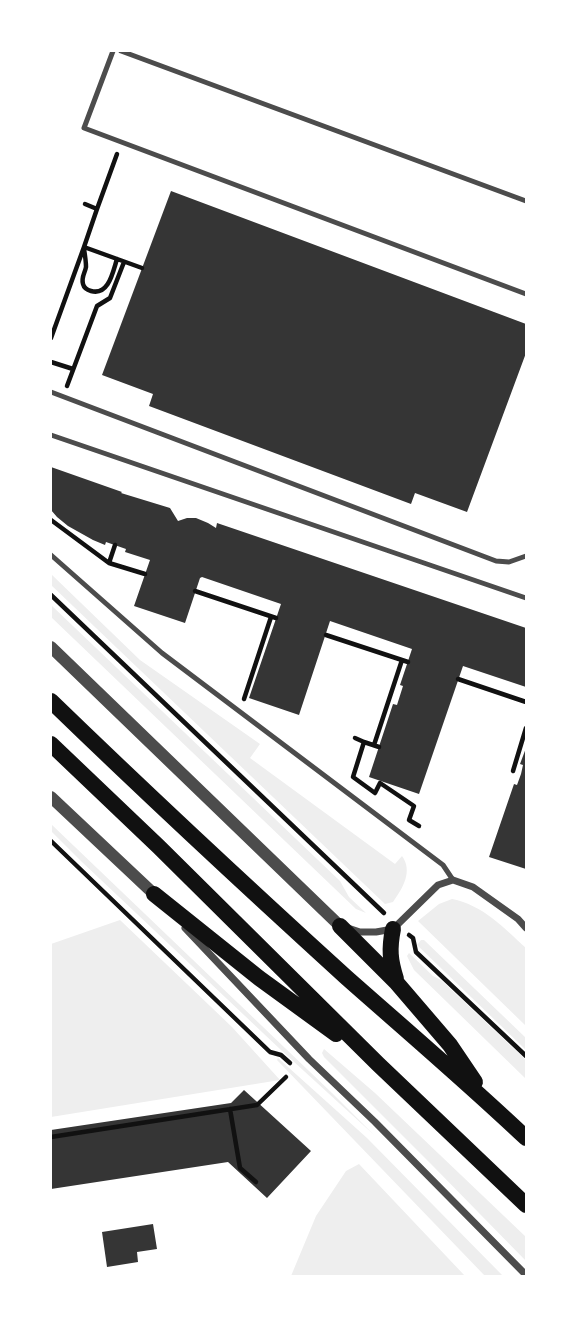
<!DOCTYPE html>
<style>
body{margin:0}
#map{position:relative;width:577px;height:1327px;overflow:hidden;background:#fff;font-family:Arial,sans-serif}
canvas{display:block}
.frame{position:absolute;inset:0;border:52px solid #fff;pointer-events:none}
</style>
<div id="map">
<canvas width="577" height="1327"></canvas>
<div class="frame"></div>
</div>
<script>
const c = document.querySelector('canvas').getContext('2d');
c.lineJoin = 'round';
function fill(path, color) { c.fillStyle = color; c.fill(path, 'evenodd'); }
function trace(path, color, width, dash) { c.strokeStyle = color; c.lineWidth = width; c.lineCap = dash ? 'butt' : 'round'; c.setLineDash(dash || []); c.stroke(path); }
fill(new Path2D(`
 M51 574 140 660 260 744 250 758 395 864 402 856C413 871 403 888 393 902L385 904 51 585Z
 M51 605 340 881 349 897 366 913 356 909 51 617Z
 M51 824 332 1093 374 1135 281 1050 82 862 51 831Z
 M452 899C483 905 504 928 526 948V1026L418 921 439 904Z
 M120 920 232 1027 280 1080 51 1117V944Z
 M421 940H424L526 1038V1050L417 945Z
 M409 953 433 976 441 980 526 1060V1079L414 970 407 956Z
 M324 1049 375 1093 526 1237V1261L431 1164 324 1057 322 1053Z
 M278 1058 367 1138 503 1276H485L277 1060Z
 M359 1164 465 1276H291L316 1216 346 1171Z`), '#eee');
fill(new Path2D(`
 M171 191 526 324V353L467 512 415 493 411 504 149 406 153 394 102 375Z
 M51 467 122 492 121 493 170 508 178 521 187 518H196L208 523 216 528 217 523 526 628V687L463 666 419 794 369 777 393 704 397 705 403 686 400 685 412 649 330 621 299 715 249 698 281 604 202 577 200 578 185 623 134 606 150 560 125 552 126 549 106 542 105 545 93 540 68 526 57 517 51 510Z
 M526 748V869L489 857 514 784 517 785 521 774 523 765 520 764Z
 M244 1090 311 1151 267 1198 228 1162 51 1189V1130L231 1103Z
 M153 1224 157 1249 137 1252 138 1262 107 1267 102 1232Z`), '#353535');
trace(new Path2D(`
 M85 204 97 209 84 247 142 268
 M97 209 117 154
 M84 249C85 255 86 261 86 267 85 273 81 277 83 284 84 288 87 290 91 291 109 296 113 271 117 259
 M51 338 84 247
 M51 362 73 369
 M67 386 97 306 110 298 124 262
 M51 520 109 563 115 545
 M109 563 145 574
 M195 591 276 618
 M51 595 384 913
 M326 635 408 662
 M458 679 526 702
 M244 699 271 617
 M355 738 364 742 353 777 375 793 380 783 383 785 414 806 409 820 419 826
 M364 742 379 747
 M374 745 402 660
 M513 771 526 728
 M51 841 270 1052 281 1055 290 1063
 M409 935 413 938 416 952 526 1056
 M230 1109 240 1168 256 1182
 M51 1137 257 1105 286 1077`), '#111', 4.5);
trace(new Path2D(`
 M113 51 84 128 526 294
 M121 51 526 201
 M51 392 496 561 509 562 526 556
 M51 435 526 598
 M51 555 162 653 443 865 453 880`), '#4c4c4c', 5);
trace(new Path2D(`
 M185 928 309 1059 375 1122 526 1275
 M348 928 360 932H376L393 929 438 885 453 880 473 887 518 919 526 928`), '#4c4c4c', 7);
trace(new Path2D(`
 M51 647 340 926
 M51 797 154 894`), '#4c4c4c', 12);
trace(new Path2D(`
 M51 701C148 795 247 887 347 978 407 1031 468 1083 526 1138
 M51 744 159 847 378 1064 526 1205
 M154 894 259 978 336 1034
 M340 926 396 982 450 1045 475 1082
 M393 929C389 949 390 960 396 979`), '#111', 16);
</script>
